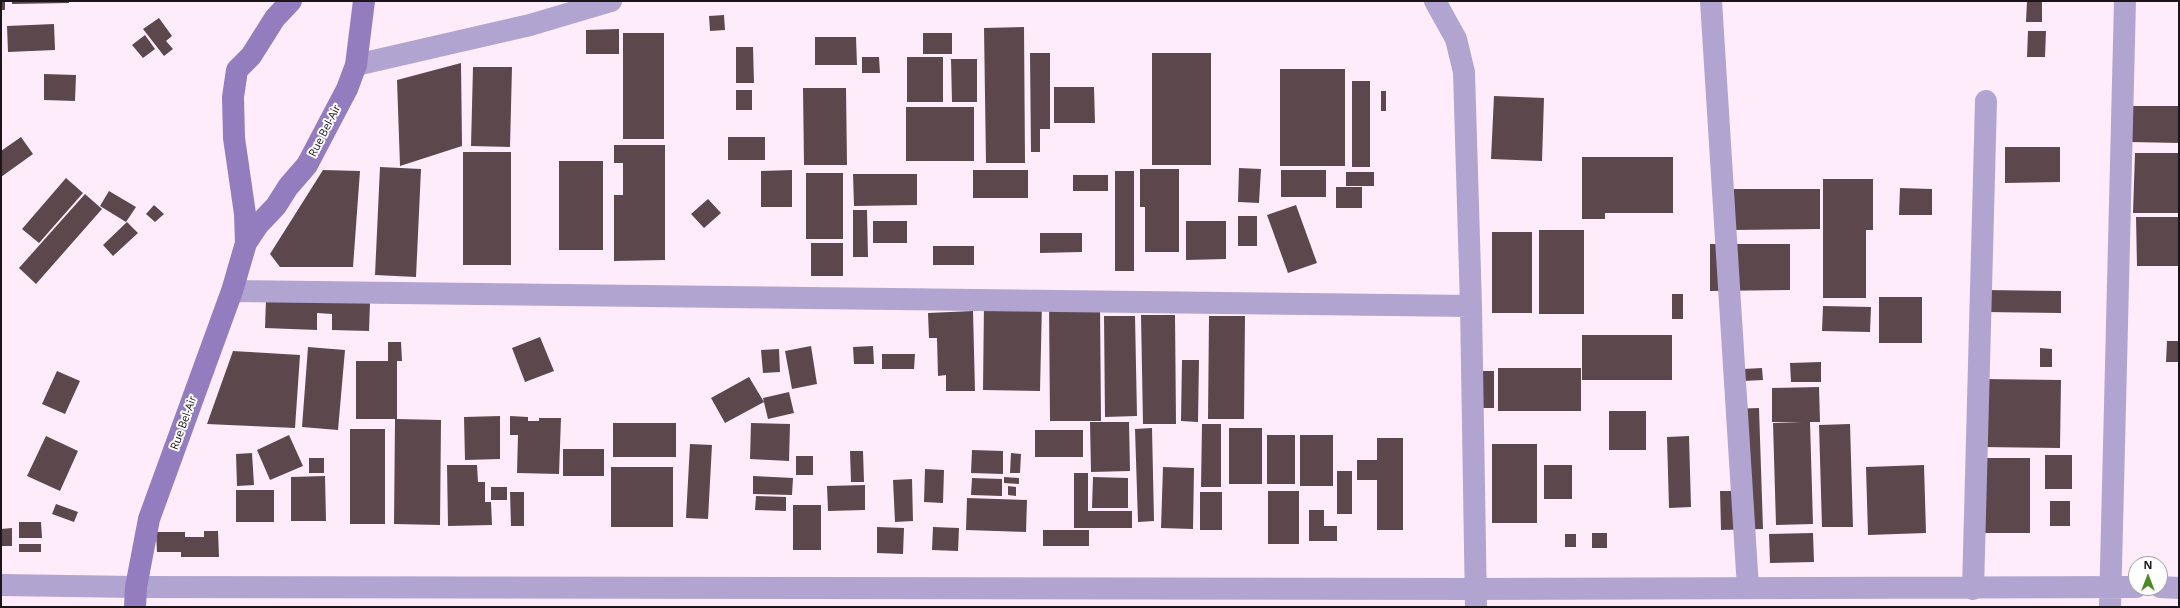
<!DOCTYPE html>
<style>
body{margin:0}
#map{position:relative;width:2180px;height:608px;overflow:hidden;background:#feecfb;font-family:"Open Sans",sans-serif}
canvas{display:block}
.frame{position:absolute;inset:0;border:2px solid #1b151a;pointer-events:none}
.north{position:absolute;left:2128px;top:556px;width:40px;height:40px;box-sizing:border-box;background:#fff;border:1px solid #a4a1a3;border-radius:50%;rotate:0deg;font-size:11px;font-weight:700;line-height:16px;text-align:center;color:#1b151a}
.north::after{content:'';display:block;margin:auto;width:14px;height:18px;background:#4d8927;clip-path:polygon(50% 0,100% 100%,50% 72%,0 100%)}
</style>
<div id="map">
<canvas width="2180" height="608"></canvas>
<div class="frame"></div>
<div class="north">N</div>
</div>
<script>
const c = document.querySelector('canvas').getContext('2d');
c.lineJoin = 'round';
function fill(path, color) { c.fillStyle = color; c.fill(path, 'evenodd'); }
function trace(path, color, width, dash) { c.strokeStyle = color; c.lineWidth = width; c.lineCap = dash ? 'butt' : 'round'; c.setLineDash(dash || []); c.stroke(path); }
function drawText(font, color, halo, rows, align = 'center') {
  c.font = font + ' "Open Sans",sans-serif'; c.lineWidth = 4; c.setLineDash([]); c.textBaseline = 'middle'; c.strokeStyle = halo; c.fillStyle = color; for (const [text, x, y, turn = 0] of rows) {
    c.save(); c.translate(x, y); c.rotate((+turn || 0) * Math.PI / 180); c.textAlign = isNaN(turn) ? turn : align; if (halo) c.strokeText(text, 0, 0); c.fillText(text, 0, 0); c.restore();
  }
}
fill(new Path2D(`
 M1 1H5V10H1Z
 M12 1H69V3L12 4Z
 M2027 1H2042V22H2026Z
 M724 15 725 30 710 31 709 16Z
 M159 18 172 36 166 41 173 49 164 56 143 29Z
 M54 24 55 50 8 52 7 26Z
 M1024 27 1025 163H986L984 28Z
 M619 29V54H586V30Z
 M2028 31H2046L2045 57H2027Z
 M623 33H664V139H623Z
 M923 33H952V54H923Z
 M145 35 155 49 143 58 132 45Z
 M815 37H856L857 65H815Z
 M736 47H753L754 83H736Z
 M1030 53H1050V129H1040V152H1031Z
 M1152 53H1211V165H1152Z
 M862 57H879L880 73H862Z
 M907 57H943V102H907Z
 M951 59H977V102H952Z
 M461 63 462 146 400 166 397 80Z
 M473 67H512L510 147 471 146Z
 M1280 69H1345V166H1280Z
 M44 74 76 75 75 101 44 100Z
 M1352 81H1370V167H1352Z
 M1054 87H1094L1095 123H1054Z
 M803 88H846L847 165H804Z
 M736 90H752V110H736Z
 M1381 91H1386V111H1381Z
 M1494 96 1544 98 1542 161 1491 159Z
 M2131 106H2179V143L2130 142Z
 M906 107H974V161H906Z
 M21 137 33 154 1 177V151Z
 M728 137H765V160H728Z
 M614 145H665V260L614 261V195H623V163H614Z
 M2005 147H2060V182L2005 183Z
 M463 152H511V265H463Z
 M2135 153H2179V213H2133Z
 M1582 157H1673V213H1605V219H1582Z
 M559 161H603V250H559Z
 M380 167 421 169 416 277 375 275Z
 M1239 168 1261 169 1259 203 1238 202Z
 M1140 169H1179V252H1145V207H1140Z
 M323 170 360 171 353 267H280L270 254Z
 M792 170V207H761V171Z
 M973 170H1028V198H973Z
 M1281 170H1326V197H1281Z
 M1115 171H1134V271H1115Z
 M1346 172H1374V186H1346Z
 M806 173H843V239H806Z
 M853 174H917V205L854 206Z
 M1073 175H1108V191H1073Z
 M66 178 83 193 39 243 22 229Z
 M1823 179H1873V230H1866V298H1823Z
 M1336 187H1362V208H1336Z
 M1900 188 1932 189V215H1899Z
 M1734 189H1820V229L1734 230Z
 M109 191 136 207 126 222 100 206Z
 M85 194 102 209 36 284 19 268Z
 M708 199 721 213 704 228 691 214Z
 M154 205 164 214 155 222 146 214Z
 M1296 205 1317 263 1288 273 1267 215Z
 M853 210H867L868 257H853Z
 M1238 216H1257V246H1238Z
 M2136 217H2179V266H2137Z
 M873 221H907V243H873Z
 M1186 221H1226V259L1186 260Z
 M127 222 138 233 113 256 103 245Z
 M1539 230H1584V314H1539Z
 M1492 232H1532V313H1492Z
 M1040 233H1082V252L1040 253Z
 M811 243H843V276H811Z
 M1710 244H1790V290L1710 291Z
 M933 246H974V265H933Z
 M1984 290 2061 291V313L1984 312Z
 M1672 294H1683V319H1672Z
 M1879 297H1922V343H1879Z
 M266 299 370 302 369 331 332 330V314L317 313V330L265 328Z
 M984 302 1042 303 1040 391 983 390Z
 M1049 303H1100L1101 421H1050Z
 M1823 306 1871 307 1870 332 1822 331Z
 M973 311 975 391H946V375L938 376 937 338H929L928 313Z
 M1141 315H1175L1176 424H1143Z
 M1104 316H1135L1137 416 1105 417Z
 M1209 316H1245L1244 419H1208Z
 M1582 335H1672V380H1582Z
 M540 337 554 371 525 382 512 348Z
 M2167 341H2179V362H2166Z
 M388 342H401L402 361H397V419L441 420 440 525 394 524 395 419H356V361H388Z
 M811 346 817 384 792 389 785 351Z
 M873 346 874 364H854L853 347Z
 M308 347 345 350 338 430 302 427Z
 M2040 348 2052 349V367H2040Z
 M779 349 780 372 763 373 761 350Z
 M233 351 300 355 295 428 207 424Z
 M882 354H915L914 369H882Z
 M1182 360H1199L1198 422 1181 421Z
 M1821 362V382H1791L1790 363Z
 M1498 368H1581V411H1498Z
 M1762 368 1763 380 1743 381V369Z
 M57 371 80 381 65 414 42 404Z
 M1467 371H1494V408H1467Z
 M749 377 764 402 725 423 711 398Z
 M1982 379 2061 380 2060 448 1981 447Z
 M1819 387 1820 422H1810L1813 524 1776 525 1773 423 1802 422H1772V388Z
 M789 392 794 413 768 419 763 398Z
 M1759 408 1763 529 1721 530 1720 491H1732L1729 409Z
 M1609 411H1646V450H1609Z
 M500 416V459L465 460 464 417Z
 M510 416 528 417V421H539V418H561L559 474 517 473 518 435H510Z
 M1090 422H1129L1130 471 1091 472Z
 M613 423H676V457H613Z
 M751 423 790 424 789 461 750 459Z
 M1202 424H1221V487H1201Z
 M1850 424 1853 527H1822L1819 425Z
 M1152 428 1154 521 1138 522 1135 429Z
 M1229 428H1262V484H1229Z
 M350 429H385V524H350Z
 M1035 430H1083V457H1035Z
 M289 435 303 466 270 480 257 450Z
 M1267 435H1295V484H1267Z
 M1300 435H1333V486H1300Z
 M46 436 78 451 60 491 27 476Z
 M1689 436 1691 507 1669 508 1667 437Z
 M1377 438H1403V530H1377V480H1357V460H1377Z
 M690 444 712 445 708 519 686 518Z
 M1492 444H1537V523H1492Z
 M563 449H604V476H563Z
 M972 450 1003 451V474L971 473Z
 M850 451H863L864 482H851Z
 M252 453 254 485 237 486 236 454Z
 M1011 453 1021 454 1020 473H1010Z
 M2045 455H2072V489H2045Z
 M796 456H813V475H796Z
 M309 458H324V473H309Z
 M1985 458H2030V533H1985Z
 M447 465H477L478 482H485V502H491L492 525 448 526Z
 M1544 465H1572V499H1544Z
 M1924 465 1926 533 1868 535 1866 467Z
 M611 467H673V527H611Z
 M1163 467 1194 468 1193 529 1161 528Z
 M925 469 944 470 943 503 924 502Z
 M1337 471H1352V514H1337Z
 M1074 473H1088V511H1132V528H1074Z
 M325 476 326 521H291V477Z
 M753 476 793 478 792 495 753 494Z
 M1004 477 1019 478V484L1004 483Z
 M1093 477 1128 478V508H1092Z
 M972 478 1002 479V496L971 495Z
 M912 479 913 521 895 522 893 480Z
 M865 485V510L828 511 827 486Z
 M1008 486 1016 487V496L1008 495Z
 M491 487H507V500H491Z
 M236 490H274V522H236Z
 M1268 491H1299V544H1268Z
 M510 492H524V526H511Z
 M1200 492H1222V530H1200Z
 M756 496 786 497V511L755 510Z
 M967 498 1027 500 1026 532 966 530Z
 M2050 501H2070V526H2050Z
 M56 504 78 512 74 522 52 514Z
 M793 505H821V550H793Z
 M1309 510H1324V526H1337V541H1309Z
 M19 522H41L42 538H19Z
 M877 527 904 528 903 554 877 553Z
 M933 527 959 528 958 551 932 550Z
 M12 528V546H1V529Z
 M1043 530H1089V546H1043Z
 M204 531H218L219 557H181V552H157L156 532H185V537H204Z
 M1592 533H1607V548H1592Z
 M1813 533 1814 562 1770 563 1769 534Z
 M1565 534H1576V547H1565Z
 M19 544H41V552H19Z`), '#5c484c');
trace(new Path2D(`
 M1435 1 1456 39 1464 72 1471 306 1476 607
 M1711 1 1748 588
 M356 65 530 25 611 1
 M232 291 1471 306
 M1 585 136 587 1475 589 2136 587
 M2160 587 2179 588
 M1973 589 1986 101
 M2110 607 2125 1`), '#b2a4d1', 22);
trace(new Path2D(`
 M246 243 245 214 234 138 233 97 237 70 251 56 275 18 291 1
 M135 607 136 587 149 519 232 291 246 243 258 225 276 206 288 187 307 165 347 89 356 65 364 1`), '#937dbe', 22);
drawText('11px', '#1b151a', '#fff', [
 ["Rue Bel-Air",325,131,-63],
 ["Rue Bel-Air",184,423,-70]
]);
</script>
